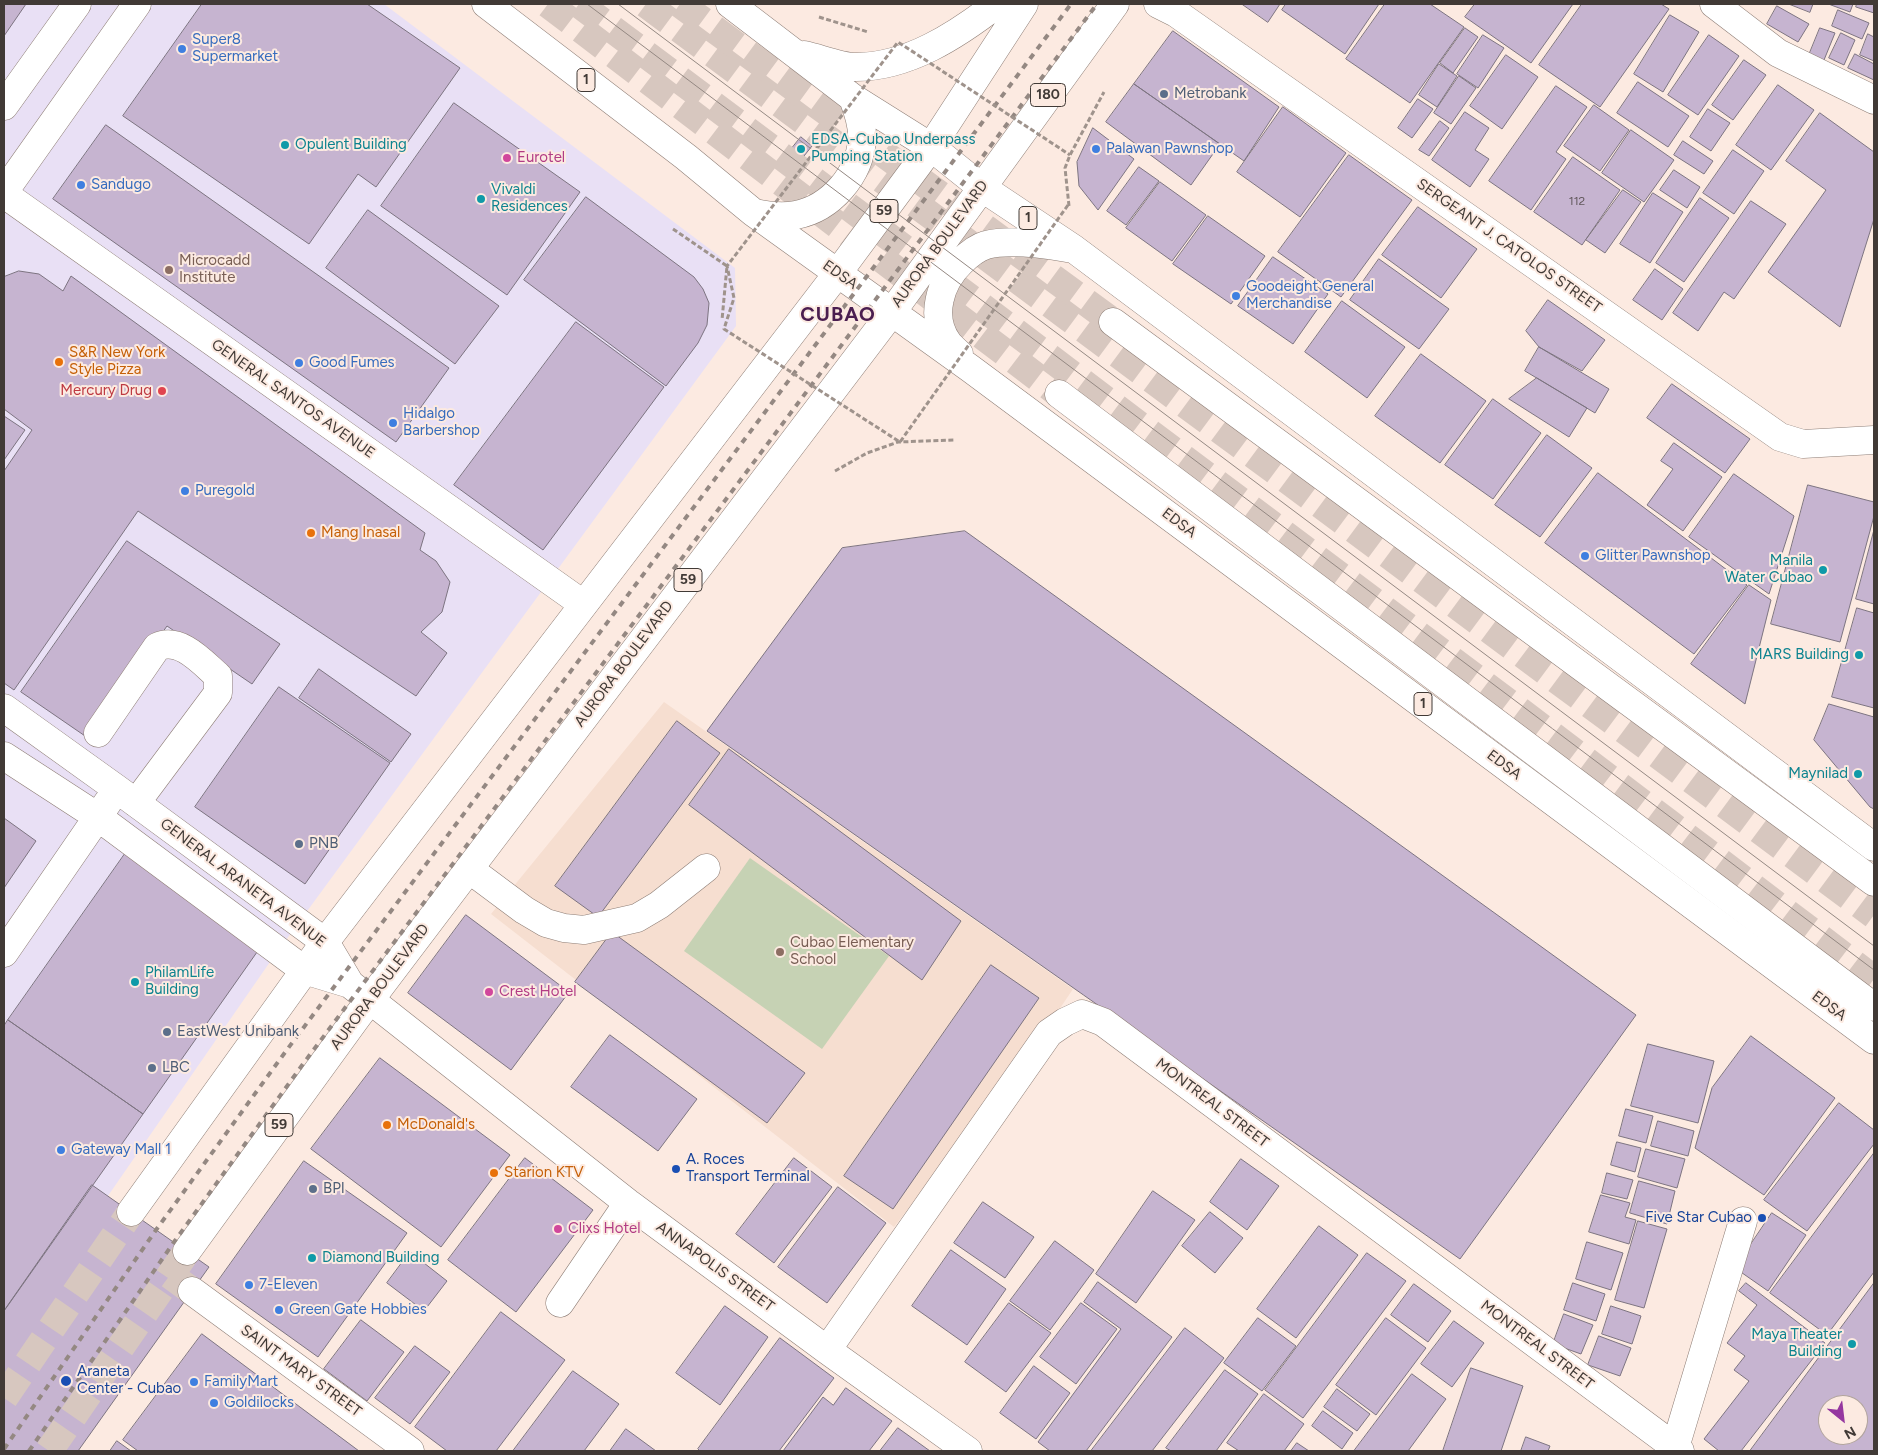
<!DOCTYPE html>
<style>
body{margin:0}
#map{position:relative;width:1878px;height:1455px;overflow:hidden;background:#fceae1;font-family:Figtree,sans-serif}
canvas{display:block}
.frame{position:absolute;inset:0;border:5px solid #413a36;pointer-events:none}
.north{position:absolute;left:1818px;top:1395px;width:50px;height:50px;box-sizing:border-box;background:#fceae1;border:1px solid #b1a49d;border-radius:50%;rotate:151deg;font-size:14px;font-weight:700;line-height:20px;text-align:center;color:#413a36}
.north::after{content:'';display:block;margin:auto;width:18px;height:22px;background:#9537a0;clip-path:polygon(50% 0,100% 100%,50% 72%,0 100%)}
</style>
<div id="map">
<canvas width="1878" height="1455"></canvas>
<div class="frame"></div>
<div class="north">N</div>
</div>
<script>
const c = document.querySelector('canvas').getContext('2d');
c.lineJoin = 'round';
function fill(path, color) { c.fillStyle = color; c.fill(path, 'evenodd'); }
function trace(path, color, width, dash) { c.strokeStyle = color; c.lineWidth = width; c.lineCap = dash ? 'butt' : 'round'; c.setLineDash(dash || []); c.stroke(path); }
function drawText(font, color, halo, rows, align = 'center') {
  c.font = font + ' Figtree,sans-serif'; c.lineWidth = 4; c.setLineDash([]); c.textBaseline = 'middle'; c.strokeStyle = halo; c.fillStyle = color; for (const [text, x, y, turn = 0] of rows) {
    c.save(); c.translate(x, y); c.rotate((+turn || 0) * Math.PI / 180); c.textAlign = isNaN(turn) ? turn : align; if (halo) c.strokeText(text, 0, 0); c.fillText(text, 0, 0); c.restore();
  }
}
fill(new Path2D(`
 M4 4H384L735 268 736 326 272 959 4 1346Z`), '#e9e0f5');
fill(new Path2D(`
 M664 702 1073 989 1042 1035 894 1227 491 914Z`), '#f6ded0');
fill(new Path2D(`
 M750 858 889 956 822 1049 684 951Z`), '#c6d2b4');
const building = new Path2D(`
 M4 4H26L4 36Z
 M202 4H367L460 68 376 187 358 174 309 244 123 116Z
 M1242 4H1280L1268 22Z
 M1286 4H1379L1345 54 1282 10Z
 M1385 4H1430L1464 27 1410 103 1346 59Z
 M1475 4H1573L1531 63 1465 17Z
 M1582 4H1661L1669 9 1600 107 1539 65Z
 M1789 4H1813L1810 12Z
 M1832 4H1853L1850 12 1831 5Z
 M1857 4H1874V13L1856 7Z
 M1777 6 1809 24 1798 42 1767 24Z
 M1838 10 1869 23 1862 39 1832 26Z
 M1670 15 1699 32 1663 92 1634 74Z
 M1465 28 1478 37 1453 73 1440 63Z
 M1820 28 1835 33 1824 60 1809 55Z
 M1173 31 1279 107 1244 161 1134 84Z
 M1841 33 1855 40 1844 65 1829 58Z
 M1868 34 1874 37V61L1860 55Z
 M1483 35 1504 48 1478 88 1457 74Z
 M1709 35 1739 56 1698 115 1668 95Z
 M1855 54 1874 64V80L1848 68Z
 M1506 55 1538 77 1502 129 1470 106Z
 M1744 60 1766 75 1733 120 1712 105Z
 M1439 64 1457 76 1437 107 1419 95Z
 M1459 76 1476 88 1451 124 1434 113Z
 M1638 82 1689 116 1668 147 1617 113Z
 M1134 84 1220 144 1191 185 1106 122Z
 M1778 85 1814 110 1771 170 1736 145Z
 M1556 86 1587 107 1556 152 1566 159 1531 210 1489 181Z
 M1418 99 1433 109 1412 138 1398 128Z
 M454 103 580 192 507 295 381 206Z
 M1594 105 1629 130 1600 171 1564 146Z
 M1283 107 1346 153 1300 217 1237 172Z
 M1708 109 1730 123 1711 151 1690 137Z
 M1465 112 1489 128 1475 150 1489 159 1470 187 1432 160Z
 M1820 113 1874 152V219L1840 327 1768 272 1826 190 1786 161Z
 M1440 121 1449 128 1429 156 1419 150Z
 M106 125 449 368 396 442 53 199Z
 M1093 128 1134 159 1098 210 1079 186 1077 162Z
 M1631 130 1674 160 1644 202 1602 173Z
 M801 137 812 146 800 161 789 152Z
 M1683 141 1713 161 1704 174 1674 155Z
 M1733 150 1764 171 1734 214 1703 193Z
 M1349 155 1412 200 1341 297 1278 252Z
 M1573 157 1620 190 1582 245 1534 212Z
 M1139 167 1159 181 1126 225 1107 211Z
 M1674 170 1700 187 1687 208 1660 190Z
 M1160 182 1206 215 1172 261 1126 228Z
 M1623 190 1641 202 1605 253 1586 240Z
 M1653 193 1683 212 1650 263 1620 244Z
 M586 197 694 277 703 289 709 303 707 325 698 343 666 386 524 280Z
 M1700 198 1729 218 1684 282 1656 263Z
 M1751 201 1786 224 1734 299 1724 292 1698 331 1673 313Z
 M1418 207 1477 249 1441 298 1382 255Z
 M368 210 499 306 455 364 326 268Z
 M1208 216 1265 256 1231 304 1173 264Z
 M1273 257 1328 294 1293 344 1238 306Z
 M1379 259 1449 309 1419 349 1350 300Z
 M1655 269 1683 289 1662 320 1633 300Z
 M19 271 39 274 63 291 71 276 425 533 420 550 436 561 450 582 442 612 421 632 447 653 416 696 138 511 14 690 4 683V471L32 430 4 409V277Z
 M1548 300 1605 340 1582 371 1539 347 1526 331Z
 M1342 301 1405 347 1367 398 1305 352Z
 M576 322 664 387 543 550 454 485Z
 M1539 347 1609 389 1595 413 1525 371Z
 M1421 354 1486 401 1440 463 1375 416Z
 M1537 378 1587 408 1569 437 1509 399Z
 M1672 384 1750 439 1725 473 1647 418Z
 M1493 399 1541 433 1493 499 1445 465Z
 M4 416 25 430 4 460Z
 M1547 435 1592 468 1540 537 1495 505Z
 M1674 443 1722 477 1683 531 1647 505 1673 469 1661 461Z
 M1598 473 1747 585 1694 654 1545 543Z
 M1734 474 1794 516 1769 594 1689 537Z
 M1808 485 1874 502V516L1840 642 1771 624Z
 M1874 530V604L1856 599Z
 M965 531 1636 1015 1460 1259 707 731 842 548Z
 M127 541 280 644 252 684 167 626 88 738 21 692Z
 M1749 585 1771 600 1745 704 1691 664Z
 M1857 608 1874 613V708L1832 697Z
 M319 669 411 734 391 762 299 698Z
 M279 687 390 763 305 884 195 807Z
 M1829 704 1874 717V809L1870 807 1814 740Z
 M677 721 720 753 598 917 555 886Z
 M729 749 961 921 922 980 689 805Z
 M4 818 36 841 4 888Z
 M127 851 262 945 143 1114 8 1020Z
 M466 915 569 992 511 1070 408 993Z
 M612 932 805 1073 767 1123 575 982Z
 M991 965 1039 998 893 1209 844 1176Z
 M8 1020 143 1114 4 1311V1026Z
 M610 1035 697 1099 658 1151 571 1087Z
 M1751 1036 1835 1098 1764 1195 1695 1148 1712 1088Z
 M1648 1044 1714 1061 1698 1123 1631 1106Z
 M380 1058 510 1155 441 1247 311 1149Z
 M1839 1103 1874 1130V1144L1807 1231 1764 1200Z
 M1626 1109 1653 1116 1646 1143 1619 1136Z
 M1658 1121 1694 1131 1688 1156 1651 1146Z
 M1617 1142 1641 1148 1635 1172 1611 1165Z
 M1646 1149 1685 1159 1677 1188 1638 1177Z
 M1874 1153V1272L1827 1335 1770 1293Z
 M525 1158 593 1210 516 1312 448 1260Z
 M794 1158 832 1187 774 1263 736 1234Z
 M1241 1159 1279 1186 1247 1230 1210 1202Z
 M304 1161 407 1233 318 1357 216 1284Z
 M1607 1173 1633 1180 1627 1199 1602 1193Z
 M1639 1181 1675 1191 1667 1224 1630 1213Z
 M92 1185 209 1267 78 1451H4V1311Z
 M838 1187 886 1223 827 1303 778 1267Z
 M1153 1191 1195 1220 1136 1303 1096 1274Z
 M1601 1195 1630 1203 1625 1217 1636 1220 1629 1244 1589 1232Z
 M983 1202 1034 1237 1005 1278 954 1243Z
 M1210 1212 1243 1238 1215 1273 1182 1246Z
 M1772 1213 1806 1235 1768 1291 1735 1268Z
 M1638 1221 1667 1229 1644 1308 1615 1300Z
 M1319 1226 1358 1255 1296 1338 1257 1309Z
 M1055 1241 1094 1270 1050 1330 1010 1301Z
 M1587 1242 1623 1253 1611 1290 1576 1279Z
 M951 1250 1006 1289 967 1345 912 1306Z
 M410 1252 447 1281 424 1311 387 1283Z
 M1367 1253 1406 1281 1303 1418 1265 1390Z
 M1098 1282 1172 1337 1086 1451H1050L1038 1442 1121 1329 1084 1302Z
 M1573 1283 1605 1294 1596 1321 1564 1310Z
 M1746 1283 1825 1343 1741 1451H1719L1704 1439 1749 1381 1734 1370 1745 1356 1727 1343 1757 1305 1739 1291Z
 M1874 1283V1451H1750ZM1828 1405H1858V1435H1828Z
 M1414 1284 1451 1311 1428 1342 1391 1315Z
 M1009 1303 1051 1333 1006 1392 965 1362Z
 M1081 1303 1117 1329 1076 1384 1040 1357Z
 M725 1306 768 1337 720 1405 676 1373Z
 M1611 1306 1641 1316 1632 1344 1602 1334Z
 M501 1312 565 1360 496 1451H447L415 1427Z
 M1564 1314 1593 1325 1581 1354 1553 1344Z
 M1258 1318 1296 1346 1262 1391 1224 1363Z
 M1386 1318 1426 1348 1376 1415 1336 1385Z
 M361 1320 404 1352 367 1401 324 1369Z
 M1454 1321 1484 1343 1452 1387 1421 1364Z
 M1185 1328 1224 1358 1152 1451H1091Z
 M202 1334 359 1451H138L123 1440Z
 M1599 1336 1631 1348 1620 1376 1588 1365Z
 M780 1338 834 1378 779 1451H700L698 1449Z
 M415 1346 450 1372 410 1424 375 1398Z
 M1034 1366 1070 1393 1036 1439 1000 1413Z
 M1471 1368 1523 1386 1501 1451H1443Z
 M1225 1370 1258 1394 1216 1451H1171L1166 1448Z
 M573 1371 619 1404 584 1451H513Z
 M1412 1374 1446 1399 1408 1451H1354Z
 M846 1388 892 1421 869 1451H783L823 1397 833 1405Z
 M1337 1389 1370 1414 1357 1431 1324 1407Z
 M1264 1394 1304 1424 1284 1451H1239L1227 1443Z
 M1323 1411 1353 1433 1342 1449 1312 1426Z
 M898 1428 930 1451H880Z
 M626 1429 656 1451H610Z
 M1526 1437 1550 1446 1548 1451H1521Z
 M117 1441 131 1451H110Z
 M1297 1443 1309 1451H1291Z`);
fill(building, '#c6b4d0');
trace(building, '#7d7481', 1);
trace(new Path2D(`
 M579 4 1670 824 1874 979
 M646 4 1874 915
 M170 1275 192 1291`), '#d7c7bf', 28, [28, 14]);
trace(new Path2D(`
 M4 1398 131 1212
 M49 1451 187 1251`), '#d7c7bf', 28, [28, 14]);
trace(new Path2D(`
 M548 4 1059 394
 M680 4 1113 322`), '#d7c7bf', 28, [28, 14]);
const minor = new Path2D(`
 M1158 4 1176 13 1780 437 1803 444 1874 440
 M1714 4 1778 53 1874 100
 M4 106 77 4
 M4 192 137 4
 M4 194 583 604
 M4 708 117 789 325 942 350 984
 M98 733 157 647C180 636 203 663 218 676V693L136 803
 M4 756 98 817 304 970 350 984 628 1203 827 1350 968 1451
 M469 869 524 910 546 923 564 928 584 930 637 918 659 905 706 868
 M4 953 108 802
 M192 1291 410 1451
 M560 1303 628 1203
 M827 1350 1049 1033 1065 1022 1082 1014 1103 1022 1680 1451
 M1674 1451 1743 1221`);
const major = new Path2D(`
 M486 4 686 157 754 213 971 369 1874 1040
 M730 4 853 98 931 147 981 187 1074 249 1874 847
 M804 55C819 58 840 67 856 67 908 67 957 35 997 4
 M754 213C768 216 781 218 796 215 831 208 860 175 862 139 863 125 858 111 853 98
 M959 354C955 350 951 347 948 343 929 317 940 282 961 262 968 255 976 248 986 245 1010 239 1044 244 1067 248
 M131 1212 325 942 837 274 931 147 1024 4
 M187 1251 357 1017 469 869 892 312 1115 4`);
const highway = new Path2D(`
 M1113 322 1874 882
 M1059 394 1874 1007`);
trace(minor, '#8e7e76', 29);
trace(major, '#8e7e76', 29);
trace(highway, '#8e7e76', 29);
trace(new Path2D(`
 M819 17 868 32
 M1069 206 1065 168 1070 155 1104 92
 M673 229 727 266 722 320
 M835 471 867 453 898 442 954 440`), '#9f938c', 3, [5, 2.5]);
trace(minor, '#fff', 28);
trace(major, '#fff', 28);
trace(highway, '#fff', 28);
trace(new Path2D(`
 M587 4 1874 970
 M618 4 1874 946`), '#948882', 1);
trace(new Path2D(`
 M4 1449 156 1230 286 1051 1071 4
 M29 1451 174 1242 303 1064 1097 4`), '#948882', 4, [6, 6]);
trace(new Path2D(`
 M1068 205 900 442 724 329 734 298 727 266 898 42 1070 155`), '#9f938c', 3, [5, 2.5]);
for (const [x, y, r, color] of [
 [182,49,5,"#3f7fe0"],
 [1164,94,5,"#5c6f8a"],
 [285,145,5,"#0f9aa8"],
 [801,149,5,"#0f9aa8"],
 [1096,149,5,"#3f7fe0"],
 [507,158,5,"#d1479c"],
 [81,185,5,"#3f7fe0"],
 [481,199,5,"#0f9aa8"],
 [169,270,5,"#8d6e63"],
 [1236,296,5,"#3f7fe0"],
 [59,362,5,"#e8710a"],
 [299,363,5,"#3f7fe0"],
 [162,391,5,"#e0444e"],
 [393,423,5,"#3f7fe0"],
 [185,491,5,"#3f7fe0"],
 [311,533,5,"#e8710a"],
 [1585,556,5,"#3f7fe0"],
 [1823,570,5,"#0f9aa8"],
 [1859,655,5,"#0f9aa8"],
 [1858,774,5,"#0f9aa8"],
 [299,844,5,"#5c6f8a"],
 [780,952,5,"#8d6e63"],
 [135,982,5,"#0f9aa8"],
 [489,992,5,"#d1479c"],
 [167,1032,5,"#5c6f8a"],
 [152,1068,5,"#5c6f8a"],
 [387,1125,5,"#e8710a"],
 [61,1150,5,"#3f7fe0"],
 [676,1169,5,"#1a4fb4"],
 [494,1173,5,"#e8710a"],
 [313,1189,5,"#5c6f8a"],
 [1762,1218,5,"#1a4fb4"],
 [558,1229,5,"#d1479c"],
 [312,1258,5,"#0f9aa8"],
 [249,1285,5,"#3f7fe0"],
 [279,1310,5,"#3f7fe0"],
 [1852,1344,5,"#0f9aa8"],
 [66,1381,6,"#1a4fb4"],
 [194,1382,5,"#3f7fe0"],
 [214,1403,5,"#3f7fe0"]
]) { const dot = new Path2D(); dot.arc(x, y, r, 0, 2 * Math.PI); c.fillStyle = color; c.fill(dot); trace(dot, '#fceae1', 2); }
drawText('12px', '#62585c', null, [
 ["112",1577,201]
]);
for (const [x, y, w] of [
 [586,80,18],
 [1048,95,35],
 [884,211,28],
 [1028,218,18],
 [688,580,28],
 [1423,704,18],
 [279,1125,28]
]) { const box = new Path2D(); box.roundRect(x - w / 2, y - 11.5, w, 23, 4); c.fillStyle = '#fceae1'; c.fill(box); trace(box, '#413a36', 1); }
drawText('bold 14px', '#413a36', null, [
 ["1",586,80],
 ["180",1048,95],
 ["59",884,211],
 ["1",1028,218],
 ["59",688,580],
 ["1",1423,704],
 ["59",279,1125]
]);
drawText('15px', '#366cbe', '#fceae1', [
 ["Super8",192,40],
 ["Supermarket",192,57],
 ["Palawan Pawnshop",1106,149],
 ["Sandugo",91,185],
 ["Goodeight General",1246,287],
 ["Merchandise",1246,304],
 ["Good Fumes",309,363],
 ["Hidalgo",403,414],
 ["Barbershop",403,431],
 ["Puregold",195,491],
 ["Glitter Pawnshop",1595,556],
 ["Gateway Mall 1",71,1150],
 ["7-Eleven",259,1285],
 ["Green Gate Hobbies",289,1310],
 ["FamilyMart",204,1382],
 ["Goldilocks",224,1403]
], 'left');
drawText('15px', '#4e5e75', '#fceae1', [
 ["Metrobank",1174,94],
 ["PNB",309,844],
 ["EastWest Unibank",177,1032],
 ["LBC",162,1068],
 ["BPI",323,1189]
], 'left');
drawText('15px', '#0d838f', '#fceae1', [
 ["EDSA-Cubao Underpass",811,140],
 ["Pumping Station",811,157],
 ["Opulent Building",295,145],
 ["Vivaldi",491,190],
 ["Residences",491,207],
 ["Manila",1813,561,"right"],
 ["Water Cubao",1813,578,"right"],
 ["MARS Building",1849,655,"right"],
 ["Maynilad",1848,774,"right"],
 ["PhilamLife",145,973],
 ["Building",145,990],
 ["Diamond Building",322,1258],
 ["Maya Theater",1842,1335,"right"],
 ["Building",1842,1352,"right"]
], 'left');
drawText('15px', '#b23c85', '#fceae1', [
 ["Eurotel",517,158],
 ["Crest Hotel",499,992],
 ["Clixs Hotel",568,1229]
], 'left');
drawText('15px', '#413a36', '#fceae1', [
 ["AURORA BOULEVARD",940,244,-54],
 ["SERGEANT J. CATOLOS STREET",1509,246,35],
 ["EDSA",840,275,35],
 ["GENERAL SANTOS AVENUE",293,399,35],
 ["EDSA",1179,523,37],
 ["AURORA BOULEVARD",624,664,-53],
 ["EDSA",1504,765,37],
 ["GENERAL ARANETA AVENUE",243,883,37],
 ["AURORA BOULEVARD",380,987,-53],
 ["EDSA",1829,1006,37],
 ["MONTREAL STREET",1212,1103,37],
 ["ANNAPOLIS STREET",715,1267,36],
 ["MONTREAL STREET",1537,1345,37],
 ["SAINT MARY STREET",301,1371,36]
]);
drawText('15px', '#785e54', '#fceae1', [
 ["Microcadd",179,261],
 ["Institute",179,278],
 ["Cubao Elementary",790,943],
 ["School",790,960]
], 'left');
drawText('15px', '#c56008', '#fceae1', [
 ["S&R New York",69,353],
 ["Style Pizza",69,370],
 ["Mang Inasal",321,533],
 ["McDonald's",397,1125],
 ["Starion KTV",504,1173]
], 'left');
drawText('15px', '#be3a42', '#fceae1', [
 ["Mercury Drug",152,391]
], 'right');
drawText('15px', '#164399', '#fceae1', [
 ["A. Roces",686,1160],
 ["Transport Terminal",686,1177],
 ["Five Star Cubao",1752,1218,"right"],
 ["Araneta",77,1372],
 ["Center - Cubao",77,1389]
], 'left');
c.letterSpacing = '1px';
drawText('bold 20px', '#4b1e50', '#fceae1', [
 ["CUBAO",838,315]
]);
c.letterSpacing = '0px';
</script>
